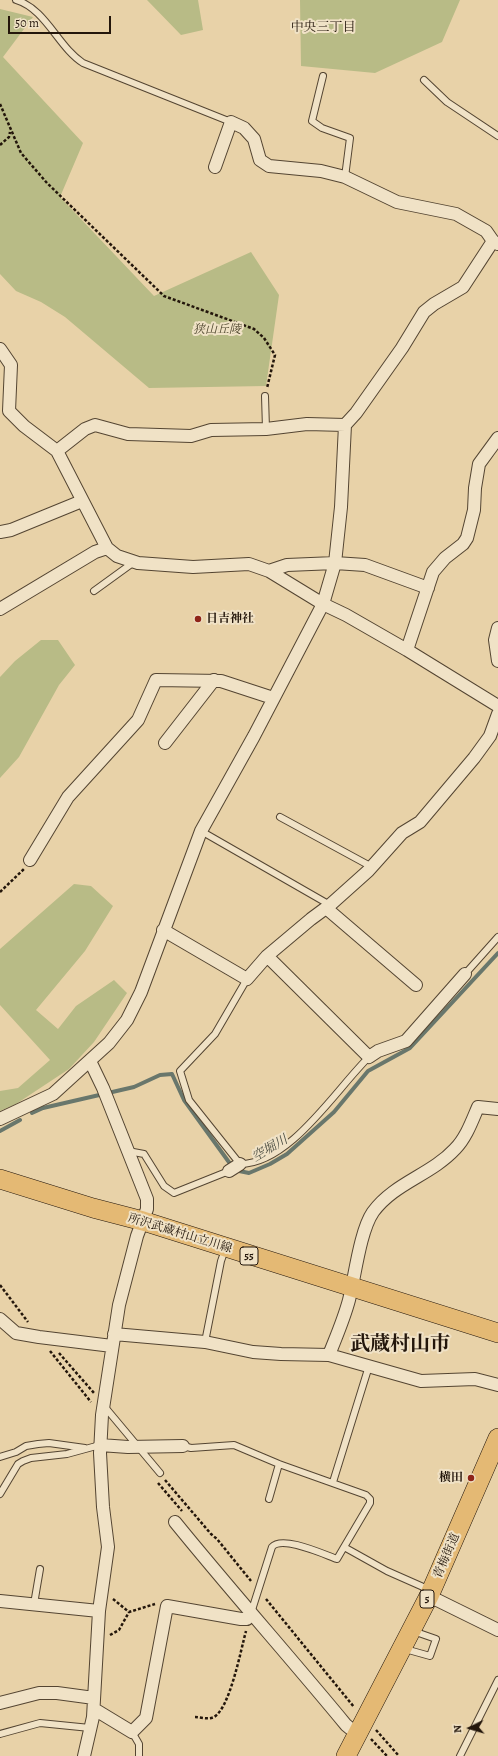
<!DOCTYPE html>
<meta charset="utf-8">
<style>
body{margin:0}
#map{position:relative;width:498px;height:1756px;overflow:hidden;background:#e8d2a8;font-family:Alegreya,serif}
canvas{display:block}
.north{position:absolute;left:450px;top:1708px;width:40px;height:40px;-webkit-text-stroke:3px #f0e2c6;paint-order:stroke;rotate:265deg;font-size:11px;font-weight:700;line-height:16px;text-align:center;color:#23160b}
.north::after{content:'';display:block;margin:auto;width:14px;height:18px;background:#23160b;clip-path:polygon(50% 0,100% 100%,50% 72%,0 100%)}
.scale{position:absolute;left:8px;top:16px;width:103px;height:18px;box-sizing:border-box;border:2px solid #23160b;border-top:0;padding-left:5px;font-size:12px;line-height:14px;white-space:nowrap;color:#23160b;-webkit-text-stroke:3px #f0e2c6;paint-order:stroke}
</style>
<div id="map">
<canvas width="498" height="1756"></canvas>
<div class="north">N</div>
<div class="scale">50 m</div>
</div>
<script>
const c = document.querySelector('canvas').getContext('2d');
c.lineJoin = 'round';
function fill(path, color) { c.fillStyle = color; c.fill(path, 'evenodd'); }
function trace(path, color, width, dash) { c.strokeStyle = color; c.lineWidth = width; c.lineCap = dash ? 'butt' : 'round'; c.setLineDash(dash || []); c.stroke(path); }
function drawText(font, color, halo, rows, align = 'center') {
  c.font = font + ' Alegreya,"Noto Serif JP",serif'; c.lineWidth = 4; c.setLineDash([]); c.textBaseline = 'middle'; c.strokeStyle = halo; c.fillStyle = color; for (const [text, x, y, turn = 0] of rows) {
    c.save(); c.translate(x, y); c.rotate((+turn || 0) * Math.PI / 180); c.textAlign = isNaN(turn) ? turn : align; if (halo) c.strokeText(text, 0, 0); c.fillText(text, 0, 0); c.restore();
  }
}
fill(new Path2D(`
 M147 0H198L203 30 181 35Z
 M300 0H460L442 42 375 73 301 66Z
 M0 9 33 17 3 57 83 143 60 197 154 296 251 252 279 295 266 386 149 388 65 317 41 302 16 291 0 274Z
 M41 640H58L75 665 59 685 19 757 0 778V677L15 661Z
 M74 884 91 886 113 906 85 951 36 1010 58 1029 76 1006 114 980 127 993 94 1042 69 1069 16 1104 0 1111V1091L18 1088 50 1060 0 1005V949Z`), '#b8bb86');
trace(new Path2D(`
 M32 1113 43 1108 134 1087 160 1075 172 1074 184 1100 231 1165 239 1171 249 1173 270 1164 287 1154 334 1112 368 1071 410 1048 498 953
 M0 1131 20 1120`), '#69776c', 4);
const lane = new Path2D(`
 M16 0C46 9 58 47 83 63L231 122
 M323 76 312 121 322 128 350 138 345 177
 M424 80 447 102 498 136
 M265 396 266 429
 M94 591 134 562
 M280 817 372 867
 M201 831 330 905
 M465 974 498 937
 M247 979 215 1034 180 1071 189 1100 240 1164C290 1164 336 1089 369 1057
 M128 1151 144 1154 164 1186 174 1193 229 1171
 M205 1342 221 1261 225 1250
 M104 1406 160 1473
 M183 1446 191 1448 234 1445 279 1464 366 1495 370 1499V1503L344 1547 387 1571 430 1590
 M0 1457 16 1452 26 1446 38 1444 49 1443 85 1448
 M333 1482 369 1366
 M0 1494 18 1464 23 1461 31 1458 67 1454 100 1445
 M269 1499 279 1464
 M34 1604 40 1569
 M251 1613 272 1547C282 1535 323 1554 337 1559L344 1547
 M405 1649 430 1656 436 1639 413 1631
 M132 1732 139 1744V1756
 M0 1734 40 1723 90 1728
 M460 1756 498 1680`);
const street = new Path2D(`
 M215 167 231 122 244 128 254 139 260 160 269 166 321 171 345 177 397 202 456 214 486 231 493 241 498 244
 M0 349 11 365 9 411 24 426 57 451 107 548 117 556 138 563 193 567 249 564 269 571 323 604 346 615 407 650 498 706
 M57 451 85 429 95 425 128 434 191 436 211 430 266 429 307 424 345 425
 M0 532 11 530 82 501
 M269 571 287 565 335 563 365 565 428 588
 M0 609 95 552 107 548
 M498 628 495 640 498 661
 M407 650 433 572 445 558 463 544 467 538 474 510 475 488 479 464 498 438
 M165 743 214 680
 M30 860 68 797 138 720 156 680 221 681 273 698
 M326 908 416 985
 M163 930 247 979 267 956 311 919 330 905 368 871 402 833 420 822 474 758 490 736 498 714
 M267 956 369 1057 378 1051 406 1041 465 974
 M0 1119 53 1094 109 1043 127 1020 141 992 201 831 254 736 323 604 335 563 341 507 345 425 356 413 402 348 424 312 434 304 463 287 493 241
 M229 1171 240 1164
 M0 1319 16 1333 39 1337 112 1346
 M114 1334 205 1342 253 1352 281 1354 329 1355 421 1381 475 1379 498 1385
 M329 1355C336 1337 344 1319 349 1300 355 1276 360 1231 373 1212 394 1183 431 1175 455 1149 466 1138 472 1121 478 1107L498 1109
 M100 1445 128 1447 183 1446
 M175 1522C231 1591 290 1657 346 1725L357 1734
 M429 1596 498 1630
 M0 1601 99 1611
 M0 1703 39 1693H57L94 1698
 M94 1709 132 1732 146 1718 167 1606 241 1619H247L251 1613
 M84 1756 93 1717 99 1611 108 1547 103 1507 100 1453 102 1415 119 1305 137 1236 147 1209V1199L103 1088 90 1061`);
const primary = new Path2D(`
 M0 1179 93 1208 143 1221 498 1333
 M346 1756 429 1596 498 1438`);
trace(lane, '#544532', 8);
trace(street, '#544532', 14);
trace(primary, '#23160b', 20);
trace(new Path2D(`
 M0 104 21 153 47 183 164 296 254 329 264 338 275 355 267 388
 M0 145 9 137 10 132
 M0 892 24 869
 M0 1285 28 1322
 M50 1351 91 1402
 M59 1353 94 1393
 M165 1480 211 1534 217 1539 251 1581
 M158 1483 182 1511
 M113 1599 129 1612 155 1604
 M266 1599 354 1707
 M110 1635 119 1630 129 1612
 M195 1717C201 1717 208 1720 214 1717 230 1708 241 1649 246 1631
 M376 1730 399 1756
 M371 1739 387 1756`), '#23160b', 2.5, [3, 2]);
trace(lane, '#f0e2c6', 6);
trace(street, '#f0e2c6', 12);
trace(primary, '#e4b974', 19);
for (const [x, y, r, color] of [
 [198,619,4,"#8f2418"],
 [471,1478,4,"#8f2418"]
]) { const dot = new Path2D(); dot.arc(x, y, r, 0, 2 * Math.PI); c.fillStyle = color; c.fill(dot); trace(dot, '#f0e2c6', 1.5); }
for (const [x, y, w] of [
 [249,1256,18],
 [427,1599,14]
]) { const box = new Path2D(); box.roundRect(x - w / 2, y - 9, w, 18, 3); c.fillStyle = '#f0e2c6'; c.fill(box); trace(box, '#23160b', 1); }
drawText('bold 11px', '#23160b', null, [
 ["55",249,1256],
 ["5",427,1599]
]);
drawText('italic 12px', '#504830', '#f0e2c6', [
 ["狭山丘陵",217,330]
]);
drawText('bold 12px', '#23160b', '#f0e2c6', [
 ["日吉神社",206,619],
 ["横田",463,1478,"right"]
], 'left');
drawText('12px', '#23160b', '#f0e2c6', [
 ["所沢武蔵村山立川線",180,1234,17],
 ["青梅街道",447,1556,-67]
]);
drawText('13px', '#23160b', '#f0e2c6', [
 ["中央三丁目",323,28]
]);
drawText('italic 13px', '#4c4e43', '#f0e2c6', [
 ["空堀川",270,1149,-31]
]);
drawText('bold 20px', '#23160b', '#f0e2c6', [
 ["武蔵村山市",400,1345]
]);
</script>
